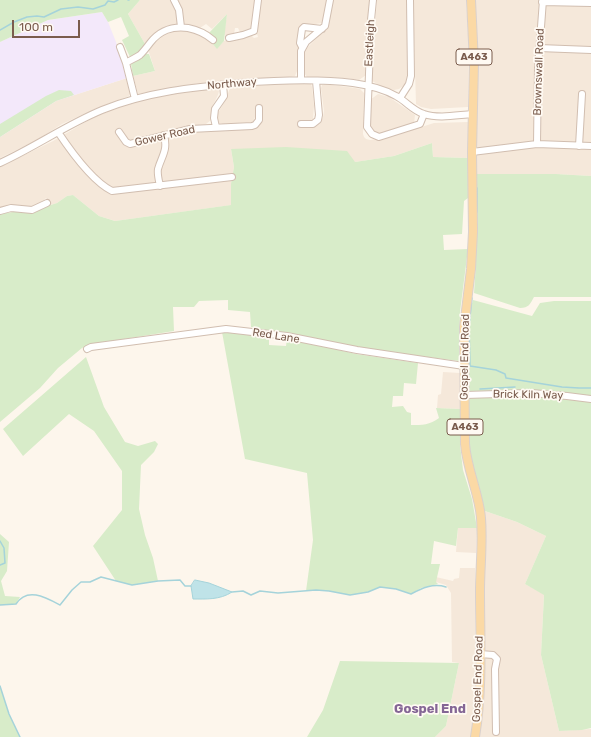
<!DOCTYPE html>
<style>
body{margin:0}
#map{position:relative;width:591px;height:737px;overflow:hidden;background:#fdf6ec;font-family:Rubik,sans-serif}
canvas{display:block}
.scale{position:absolute;left:12px;top:20px;width:68px;height:18px;box-sizing:border-box;border:2px solid #7a5c4d;border-top:0;padding-left:5px;font-size:12px;line-height:14px;white-space:nowrap;color:#7a5c4d;-webkit-text-stroke:3px #fffaf3;paint-order:stroke}
</style>
<div id="map">
<canvas width="591" height="737"></canvas>
<div class="scale">100 m</div>
</div>
<script>
const c = document.querySelector('canvas').getContext('2d');
c.lineJoin = 'round';
function fill(path, color) { c.fillStyle = color; c.fill(path, 'evenodd'); }
function trace(path, color, width, dash) { c.strokeStyle = color; c.lineWidth = width; c.lineCap = dash ? 'butt' : 'round'; c.setLineDash(dash || []); c.stroke(path); }
function drawText(font, color, halo, rows, align = 'center') {
  c.font = font + ' Rubik,sans-serif'; c.lineWidth = 3.5; c.setLineDash([]); c.textBaseline = 'middle'; c.strokeStyle = halo; c.fillStyle = color; for (const [text, x, y, turn = 0] of rows) {
    c.save(); c.translate(x, y); c.rotate((+turn || 0) * Math.PI / 180); c.textAlign = isNaN(turn) ? turn : align; if (halo) c.strokeText(text, 0, 0); c.fillText(text, 0, 0); c.restore();
  }
}
fill(new Path2D(`
 M140 0H256L251 28 240 32 238 28H235L234 34 224 35 227 14 212 29 206 24 200 28 176 24 161 29 145 44 128 14Z
 M261 0H328L322 23 303 26 299 29 297 71 295 76 291 77 227 80 186 85 138 94 133 76 155 71 148 49 160 36 169 32 181 30 193 32 199 34 208 39 217 48 224 41 251 35 254 38 258 37 257 34Z
 M333 0H370L366 75 359 80 345 78 307 77 304 73V56L305 52 308 47 328 26Z
 M377 0H407L408 79 403 86 399 89 394 90 385 88 372 81 371 73Z
 M413 0H466L469 50 468 107 431 109 421 107 416 104Z
 M475 0H591V176L556 174H475L477 67Z
 M127 78 131 92 129 96 95 109 62 124 37 140 0 158V137L56 101Z
 M293 83 311 84 312 87 314 106 313 119 312 120 299 121V127L315 126 320 123 323 117 324 111 321 88 322 85H332L355 88 360 89 364 93 363 134 364 137 366 139 370 140 387 138 434 123 468 122V158L433 157 432 143 394 156 355 162 231 149 234 167 231 186 232 205 115 221 99 216 73 195 67 196 57 203 51 205 46 198 41 204 30 208 0 209V167L53 141 96 116 119 107 148 99 176 93 213 89H218L219 91 218 95 212 107 211 120 206 124 192 126V131L253 129 257 128 261 123V106L255 107V117L253 122 223 124 219 123 217 119 218 113 225 101 230 88Z
 M378 94 389 97 415 115 414 124 385 133 378 134 373 132 369 127 370 100Z
 M443 372 460 373V409L437 408 438 395 441 394Z
 M482 510 517 522 546 536 525 584 544 594 541 655 559 731 591 729V737H435L446 726 459 663 452 662 451 593 446 585 436 582V577L453 581 454 579 459 578 460 568H475V647L482 646Z
 M458 528H477L476 553 456 552Z`), '#f5e8da');
fill(new Path2D(`
 M102 12 108 22 116 42 127 78 56 101 0 137V42L48 20Z`), '#f3e8fa');
fill(new Path2D(`
 M0 0H140L128 14 145 44 137 53 130 57 122 40 129 36 121 17 108 22 102 12 48 20 0 42Z
 M227 14 224 41 217 49 212 43 217 40 209 33Z
 M146 54H149L155 71 133 76 131 64Z
 M59 90 71 91 74 95 56 101 0 137V124L46 96Z
 M432 143 433 157 468 158V198L464 201 462 234 443 235 444 250 468 249 460 312 459 361 356 348 251 327 250 312 228 310V300L199 301 194 307H173L174 331 93 344 82 348 58 368 40 388 0 422V214L13 212H29L57 203 67 196 73 195 99 216 115 221 231 205V184L234 167 231 149 286 147 347 151 355 162 394 156Z
 M475 174H556L591 176V297H534C530 304 529 308 520 308L474 293 476 264Z
 M473 300 532 316 540 303 554 301H591V728L582 730 559 731 541 655 544 595 525 584 546 536 517 522 482 510 469 451 468 366 470 311Z
 M227 331 269 336V345L286 346 287 338 356 354 418 363 416 384 404 383 403 396H393L392 407 403 406 407 412 411 413V425C422 425 430 425 439 418L436 408 460 409V445L463 470 472 499 477 528H458L456 546 434 541 431 564H440L436 582 438 584 421 588 411 594 396 589 380 587 368 592 350 595 329 591H306L313 540 307 473 245 459 222 332Z
 M86 357 104 407 125 442 138 446 155 441 158 444 154 452 141 465 139 509 145 535 153 558 158 581 132 585 116 581 93 546 122 510V471L94 431 69 414 23 456 3 429Z
 M0 534 9 542 7 571 1 581 5 596 20 597 16 604 0 605Z
 M340 661 459 663 446 726 435 737H307L323 710Z
 M0 686 9 714 20 737H0Z`), '#d8ecc9');
const water = new Path2D(`
 M195 580 209 583 232 592C220 600 206 599 193 599L191 586Z`);
fill(water, '#bfe3e8');
trace(water, '#a5d3da', 1);
trace(new Path2D(`
 M128 0H129
 M0 30 14 22 27 17 37 16 44 17 61 9 78 7 93 9 105 5 108 1 114 2 118 0
 M477 188V212
 M472 298 469 326 470 366 496 370 505 374 506 378 562 387 579 388H591
 M480 389 515 387
 M0 541 4 548 5 563 0 565
 M232 592 243 591 251 595 260 591 278 593 316 590 329 591 350 595 368 592 380 587 396 589 411 594C422 588 433 583 446 587
 M0 605 16 604C27 587 45 597 60 605L72 590 81 582H90L101 577 132 585 158 581 180 580 185 586H191
 M0 686 9 714 20 737`), '#a5d3da', 1.5);
const minor = new Path2D(`
 M174 0 179 10 181 27
 M373 0 371 20 367 127 372 134 379 137 420 124 424 114
 M542 2 591 3
 M229 38 243 35 254 31 258 0
 M120 47 126 63 135 99
 M302 47 300 43 302 29 304 27 322 29
 M539 48 591 50
 M126 63C130 60 136 58 140 55 143 52 147 47 150 43 160 30 172 26 188 28 198 30 205 33 213 40
 M301 80V51L306 42 325 26 330 0
 M400 98 409 84 411 76 410 0
 M301 124H313L318 120 319 115 316 81
 M216 127 214 118 215 109 224 96 223 84
 M58 132C70 150 92 181 112 191L232 177
 M119 132 126 142 130 144 190 129 252 126 255 125 259 120V108
 M537 144 538 67 543 0
 M579 146 582 94
 M472 152 537 144 591 146
 M0 163C35 147 66 125 102 110 146 92 193 87 241 83 278 80 316 78 353 83 367 85 384 89 396 96 406 101 413 111 424 114 439 119 457 115 472 114
 M160 186C159 181 157 174 158 169 162 155 168 151 164 135
 M0 211 11 208 32 210 47 203
 M87 349 91 347 226 329 287 336 357 350 464 366
 M465 395 531 393 567 396 591 399
 M480 654 493 655 497 659 495 669 496 732`);
const major = new Path2D(`
 M471 0 474 63 472 152 473 232 471 269 464 327 465 444C467 470 479 493 481 518 483 543 480 567 480 591 480 640 483 689 475 737`);
trace(minor, '#d1beb0', 8);
trace(major, '#dad1cd', 10);
trace(minor, '#fff', 6);
trace(major, '#fbd9a5', 8);
for (const [x, y, w] of [
 [474,57,36],
 [465,427,36]
]) { const box = new Path2D(); box.roundRect(x - w / 2, y - 8, w, 16, 3); c.fillStyle = '#fffaf3'; c.fill(box); trace(box, '#7a5c4d', 1); }
drawText('bold 10px', '#7a5c4d', null, [
 ["A463",474,57],
 ["A463",465,427]
]);
drawText('11px', '#7a5c4d', '#fffaf3', [
 ["Eastleigh",370,43,-87],
 ["Brownswall Road",539,72,-88],
 ["Northway",232,84,-5],
 ["Gower Road",165,136,-13],
 ["Red Lane",276,336,9],
 ["Gospel End Road",465,357,-89],
 ["Brick Kiln Way",528,395,1],
 ["Gospel End Road",478,679,-88]
]);
drawText('bold 13px', '#846695', '#fffaf3', [
 ["Gospel End",430,709]
]);
</script>
